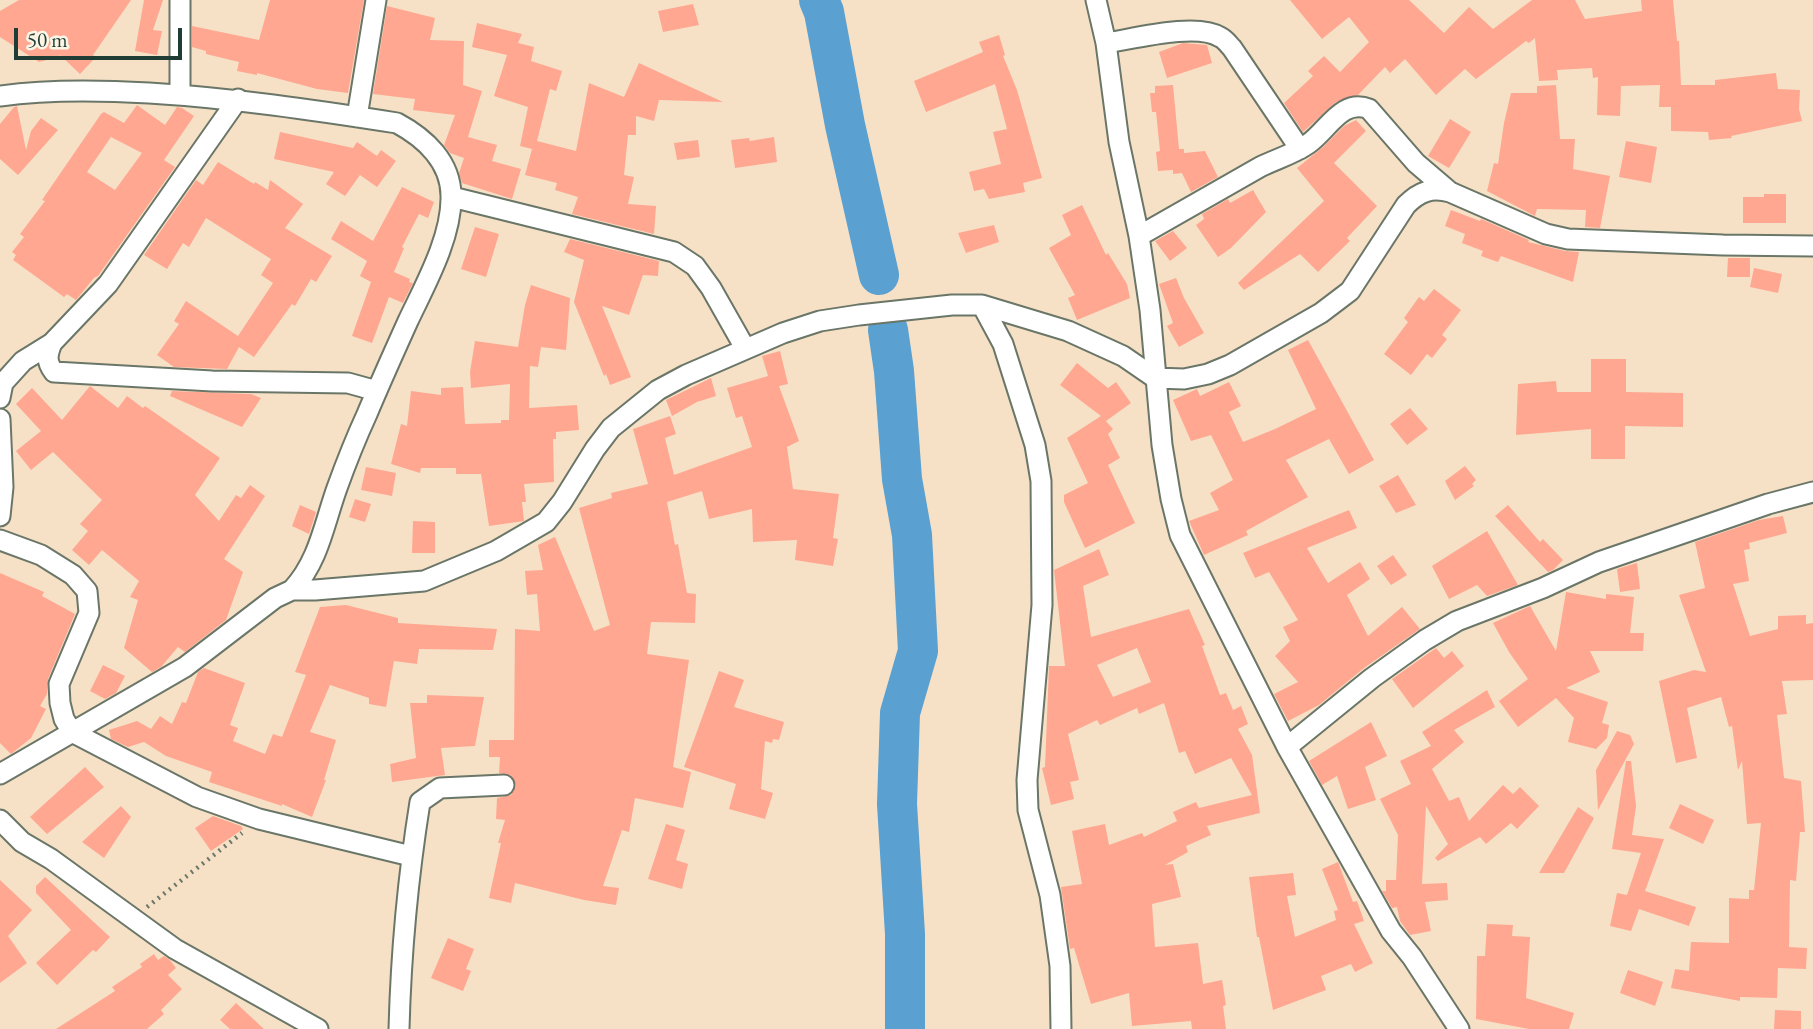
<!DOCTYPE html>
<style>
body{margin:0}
#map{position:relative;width:1813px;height:1029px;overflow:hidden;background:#f6e1c7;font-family:"EB Garamond",serif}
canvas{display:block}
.scale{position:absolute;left:14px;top:28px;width:168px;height:32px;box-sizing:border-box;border:4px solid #1f3d34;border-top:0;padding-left:9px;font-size:21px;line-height:24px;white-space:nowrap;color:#1f3d34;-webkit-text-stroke:5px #fcf5e5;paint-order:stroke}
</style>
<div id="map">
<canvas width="1813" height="1029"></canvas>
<div class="scale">50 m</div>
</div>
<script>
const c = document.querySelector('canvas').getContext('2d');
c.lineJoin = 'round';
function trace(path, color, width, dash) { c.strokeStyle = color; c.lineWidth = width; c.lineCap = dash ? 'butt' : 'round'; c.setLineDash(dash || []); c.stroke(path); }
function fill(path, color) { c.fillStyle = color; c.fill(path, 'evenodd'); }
trace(new Path2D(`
 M819 0 824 12 845 125 879 275
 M888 330 894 371 902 479 912 535 918 651 900 713 897 804 905 934V1029`), '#5aa0d0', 40);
fill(new Path2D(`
 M19 0H131L93 55 96 57 80 74 60 55 59 57 39 62 0 37V11Z
 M144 0H163L153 30 162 31 157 55 135 51Z
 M270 0H364L348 93 317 89 257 73V75L237 71 239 62 206 54V51L192 47V26L259 40Z
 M1290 0H1409L1444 33 1469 7 1493 29 1532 0H1575L1585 19 1642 11 1641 0H1673L1677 41H1679L1681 85H1715V80L1776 73 1778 89 1800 90 1799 109 1802 121 1731 136 1732 138 1709 140 1708 132 1671 131V107H1659L1660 85 1621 86 1620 116 1597 115 1598 77 1593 78 1592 68 1557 70 1558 80 1539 81 1535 38 1529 43 1526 41 1476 79 1465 69 1436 95 1405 59 1390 73 1385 67 1358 95 1336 102 1303 132 1284 103 1313 76 1308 71 1324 56 1340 72 1369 42 1349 17 1322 39Z
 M693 4 699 25 663 32 658 11Z
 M387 6 435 18 430 40 464 41 463 85 482 91 468 137 497 145 492 161 521 169 512 199 462 183 459 173 464 158 450 153 444 145 455 115 413 110 415 99 373 94Z
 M477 23 522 34 518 43 534 47 531 61 562 71 556 91 550 89 537 141 576 151 589 83 624 97 639 63 723 102 659 100 654 121 636 116V135H628L624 175 634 177 628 204 656 206 654 234 572 214 578 197 555 190 557 183 525 175 532 149 520 146 528 107 494 96 507 55 472 47Z
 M999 35 1005 55 1003 56 1017 90 1042 178 1023 183 1025 192 989 199 984 189 974 191 969 172 1001 164 993 132 1007 129 995 84 926 112 914 81 983 52 979 42Z
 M1183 43 1207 45 1212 63 1167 78 1159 52Z
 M1173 85 1179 149H1184V153L1205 151 1218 177 1191 192 1182 173 1173 174V170L1158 171 1156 152 1160 151 1156 112H1152L1150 93H1155V86Z
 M1556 85 1560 139H1575L1573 169 1610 176 1600 228 1585 227 1586 210 1537 209 1535 216 1487 191 1494 163 1498 164 1504 123 1511 93H1537V86Z
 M137 105 165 125 177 107 182 108 194 116 164 160 175 167 98 276 94 278 76 300 67 294 64 297 13 260 16 255 12 252 24 237 20 234 45 201 42 200 101 114 104 112 124 123ZM111 137 142 153 115 190 87 172Z
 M17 106 26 150 31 131 41 118 58 130 18 175 0 159V124L14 107Z
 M1450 119 1471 132 1449 168 1428 156Z
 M1356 120 1366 131 1334 163 1377 206 1347 238 1350 241 1318 272 1300 254 1244 290 1238 283 1324 201 1297 168 1323 147 1344 126Z
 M280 132 353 148 357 142 377 156 381 150 396 161 377 187 360 175 345 196 326 184 334 172 274 159Z
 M774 137 777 162 735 168 731 140 749 138 750 141Z
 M698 140 700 157 677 160 674 143Z
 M1626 141 1657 147 1651 183 1619 177Z
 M218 162 254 184 255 182 268 190 270 180 303 204 285 228 332 256 316 282 311 279 295 306 292 304 254 357 239 347 227 369 174 367 157 355 179 324 174 321 186 301 238 336 273 283 261 275 271 259 206 218 189 247 183 243 167 269 144 255 196 180 203 185Z
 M402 187 434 202 428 218 419 214 402 247 404 248 394 272 410 279 409 282 413 283 403 303 389 297 372 343 352 336 371 282 360 276 367 261 331 239 341 221 373 241Z
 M1253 190 1266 212 1231 248 1218 257 1196 225 1204 219 1202 214 1228 199 1230 203Z
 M1764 194H1786V223H1743V197H1764Z
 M1082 205 1106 255 1108 253 1127 284 1130 298 1077 320 1068 298 1075 295 1049 248 1071 235 1062 215Z
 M1451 210 1480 221 1481 219 1529 240 1528 242 1565 251 1579 252 1573 282 1501 256 1498 262 1481 256 1483 251 1462 243 1465 234 1445 226Z
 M994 225 999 242 966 253 958 233Z
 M475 227 499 234 486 277 461 269Z
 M1173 231 1187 248 1170 261 1155 241Z
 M570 239 659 261 658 276 643 275 629 315 602 306 631 377 610 385 606 374 604 376 574 302 584 260 564 252Z
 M1728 258H1750V277H1727Z
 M1754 268 1782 274 1778 293 1750 287Z
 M1176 278 1184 298 1204 333 1179 347 1167 326 1173 323 1159 284Z
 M531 285 570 298 566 350 541 347 538 367 530 366 529 408 577 405 579 430 556 432V439H553L554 482 524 484 526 502H522L524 521 489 526 481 474H456V468H421L420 473 391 464 401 424 407 426 411 391 441 395V388L463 387 465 424 501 423V420H509L510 384 471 388 470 372 475 341 518 347 525 305Z
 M1434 289 1461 310 1442 335 1447 339 1432 358 1427 354 1411 375 1384 354 1408 322 1404 318 1419 297 1424 301Z
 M1308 340 1374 460 1349 474 1329 439 1286 460 1308 497 1246 531 1248 535 1204 555 1189 521 1219 510 1210 493 1233 480 1211 435 1191 441 1173 400 1197 389 1200 396 1229 382 1241 406 1229 412 1243 442 1275 429 1316 409 1288 350Z
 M780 351 788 384 779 386 799 441 787 447 793 489 839 494 833 538 838 539 833 566 795 560 797 540 753 542 752 509 709 519 702 491 667 502 675 545 678 544 687 593 696 594 695 623 651 622 647 654 689 660 673 767 691 772 683 808 635 798 629 832 622 830 603 886 619 888 616 905 584 900 515 883 511 903 489 898 501 843H498L505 820 496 819 497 798 511 795 516 785 510 775 499 773 500 757H489V740H514L515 629 540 631 537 594 527 595 525 571 543 570 538 545 555 537 594 631 610 625 579 508 612 498 611 493 648 484 633 429 670 416 676 434 665 438 674 475 752 447 742 416 736 418 727 388 768 376 762 356Z
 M1591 359H1626V392L1683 393V427L1625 426V459H1591V429L1516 435 1518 384 1556 381 1557 392H1591Z
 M1077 363 1108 388 1116 382 1131 403 1106 421 1104 419 1113 429 1108 434 1120 458 1108 465 1135 523 1085 548 1064 502V495L1088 483 1067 438 1101 416 1060 385Z
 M711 378 716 396 697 402 672 416 666 400Z
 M90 386 118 408 127 396 143 408 145 406 220 458 195 495 219 521 236 495 241 498 250 485 265 496 224 559 243 572 226 620 185 652 178 647 161 667 152 672 124 648 138 600 130 597 139 581 102 550 89 565 72 550 88 531 80 524 102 500 53 452 31 470 16 451 41 431 16 404 32 388 62 420Z
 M172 391 251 394 261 398 242 427 170 396Z
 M1410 408 1428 429 1407 445 1390 424Z
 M1465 466 1476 480 1472 484 1474 486 1455 500 1445 481Z
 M366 467 396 473 392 496 361 490Z
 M1398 475 1416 505 1396 513 1379 486Z
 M355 499 371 504 365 522 349 517Z
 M300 505 316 512 309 534 292 526Z
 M1508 505 1540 542 1543 539 1563 560 1553 570 1548 572 1495 516Z
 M1349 510 1357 528 1307 548 1328 583 1360 562 1370 579 1347 595 1368 636 1402 607 1420 629 1364 668 1319 705 1288 721 1274 694 1298 682 1275 656 1290 641 1283 627 1298 620 1269 572 1255 578 1243 553Z
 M1783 516 1787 533 1749 543 1750 549 1744 550 1749 581 1733 584 1750 636 1778 629V616L1806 615V624L1813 623V680L1782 681 1787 714 1777 715 1784 778 1801 781 1805 832H1800L1796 881 1790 880 1789 947 1807 948 1806 969 1778 968 1777 998 1740 997V1001L1671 988 1675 969 1689 971 1691 942 1729 943V898L1749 899V890H1754L1761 823 1747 824 1742 761 1738 770 1732 726 1729 727 1721 697 1687 708 1697 758 1676 763 1659 681 1694 670 1706 672 1679 595 1705 588 1695 542 1759 520Z
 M413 521 435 522V553H412Z
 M1487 531 1518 585 1487 596 1477 585 1449 599 1432 566Z
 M1099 549 1109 575 1083 586 1091 637 1189 609 1205 645 1202 646 1220 695 1226 693 1233 710 1241 706 1248 724 1238 729 1252 755 1260 813 1207 826 1211 835 1186 846 1188 852 1165 865 1173 864 1181 897 1152 904 1155 947 1198 943 1203 984 1222 980 1226 1005 1223 1006 1226 1029H1192L1191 1021 1132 1026 1129 993 1091 1004 1074 948 1070 949 1061 887 1082 884 1072 831 1105 824 1109 845 1142 833 1144 837 1177 821 1173 812 1196 802 1199 808 1252 795 1231 758 1195 774 1185 751 1179 753 1164 703 1139 714 1137 708 1100 725 1097 720 1068 734 1079 780 1070 782 1074 799 1051 805 1042 768 1045 767 1049 666H1065L1054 570ZM1137 648 1151 682 1113 697 1097 665Z
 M1393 555 1407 575 1391 585 1377 566Z
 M1637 563 1640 589 1620 592 1617 569Z
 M0 573 44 592 42 596 75 614 48 679 47 694 40 706 46 709 31 738 11 754 0 743Z
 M1566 592 1606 599V594L1634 597 1630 633H1644L1643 651H1590L1600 672 1566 688 1608 702 1602 723 1609 725 1607 738 1596 749 1568 742 1574 718 1556 698 1518 727 1499 701 1528 679 1509 652 1493 623 1530 606 1556 651Z
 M346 605 398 618V623L497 629 493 650 419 649 417 664 394 661 386 707 369 704V698L330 685 310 732 336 740 324 780H326L312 817 282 804V806L209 782 212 772 166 756 144 742 128 747 111 739 109 730 137 721 151 729 160 716 172 724 182 702 186 703 198 672 204 668 245 683 230 725 238 728 233 741 265 754 273 734 282 737 306 675 295 672 320 607Z
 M1436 648 1444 658 1452 651 1464 666 1413 708 1392 679Z
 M103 665 125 676 116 693 105 699 90 691Z
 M719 671 744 680 734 707 784 722 779 740 773 739 772 743 765 741 761 789 773 793 765 819 729 809 736 784 684 767Z
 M1487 690 1495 707 1454 730 1464 742 1432 769 1449 801 1459 797 1469 821 1503 785 1513 794 1520 787 1539 806 1517 829 1511 823 1486 844 1480 837 1438 861 1435 858 1448 844 1426 806 1422 884 1447 883 1448 900 1425 902 1431 931 1410 935 1400 921 1397 907 1392 908 1382 891H1386V880H1396L1398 835 1380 799 1411 784 1400 761 1431 746 1422 732Z
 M427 695 484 697 475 746 441 748 445 775 392 782 390 764 416 758 410 703H427Z
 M1371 722 1387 756 1365 767 1376 800 1348 809 1337 776 1322 785 1309 761Z
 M1617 731 1630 735 1634 744 1598 810 1596 770Z
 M1626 761H1631L1636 806 1632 835 1664 839 1645 891 1696 907 1689 926 1639 909 1631 931 1610 926 1617 893 1627 895 1641 853 1612 849Z
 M85 767 104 787 47 834 30 817Z
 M1680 804 1714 820 1703 844 1669 828Z
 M121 806 131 817 104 858 82 842Z
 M1578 807 1594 818 1564 873H1539Z
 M213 816 241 826 243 829 211 851 195 828Z
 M666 824 685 830 676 860 688 864 682 889 648 879Z
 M1338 862 1353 902 1357 901 1364 921 1354 924 1373 963 1355 972 1351 964 1321 976 1326 990 1273 1010 1259 937H1257L1249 877 1293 873 1296 895 1287 896 1295 937 1336 920 1334 911 1338 910 1322 869Z
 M45 877 110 937 96 952 93 950 57 985 36 963 71 930 36 893V886Z
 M0 880 32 910 8 936 27 963 0 983Z
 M1487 924 1513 925 1512 936 1530 937 1526 998 1574 1013 1569 1029H1529L1476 1019 1477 956H1485Z
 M448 938 474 949 466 969 471 971 463 991 431 978Z
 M154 954 158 960 164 956 170 960 176 968 168 975 182 989 161 1010 164 1014 147 1029H56L115 991 112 987 142 967 140 964Z
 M1628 970 1663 982 1655 1006 1620 993Z
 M236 1003 264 1029H230L220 1020Z
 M1775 1010 1801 1011V1029H1774Z`), '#ffa791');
const minor = new Path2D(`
 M1096 0 1106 43 1119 142 1139 236 1150 310 1162 445 1171 499 1180 535 1287 747 1391 931 1412 957 1459 1029
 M1106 43C1133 39 1197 22 1220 37 1225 39 1229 45 1232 48L1300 149
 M180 95V0
 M0 96C49 89 99 90 149 93 232 98 314 110 397 123 425 138 451 162 451 196 452 237 425 285 408 321 394 352 380 383 367 414 356 438 346 463 337 488 324 524 319 561 292 590
 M357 117 376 0
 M452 197 674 252 695 266 711 288 745 348
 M1139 236C1179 213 1220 190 1260 167 1276 159 1294 154 1308 144 1328 130 1342 98 1369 109L1416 163 1450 192
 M982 305 1003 344 1035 445 1041 481 1042 605 1027 780 1028 810 1050 895 1060 966 1061 1029
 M52 343C47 355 46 362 54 372L212 381 348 383 377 391
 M0 398 3 383 23 361 52 343 108 284 238 99
 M0 419 3 487 0 516
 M0 540 41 555 73 575 87 591 89 613 59 684 60 703 64 719 72 732 197 797 259 819 411 856
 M1287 747 1372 678 1425 640 1457 621 1543 588 1599 562 1768 504 1813 492
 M0 774 185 667 275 598 292 590H315L424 581 496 551 546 522 562 502 595 449 611 428 658 390 686 375 783 333 820 321 859 315 952 305H982L1068 331 1123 356 1155 378 1184 379 1208 374 1230 365 1321 313 1350 291 1406 205C1419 192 1431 187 1450 192L1546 234 1568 239 1723 245 1813 246
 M0 820 22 842 51 859 175 949 318 1029
 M399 1029C401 953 408 877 420 802L440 788 504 785`);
trace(minor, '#6a7667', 23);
trace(new Path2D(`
 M147 907 242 833`), '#6a7667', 4.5, [2, 5]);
trace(minor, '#fff', 19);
</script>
